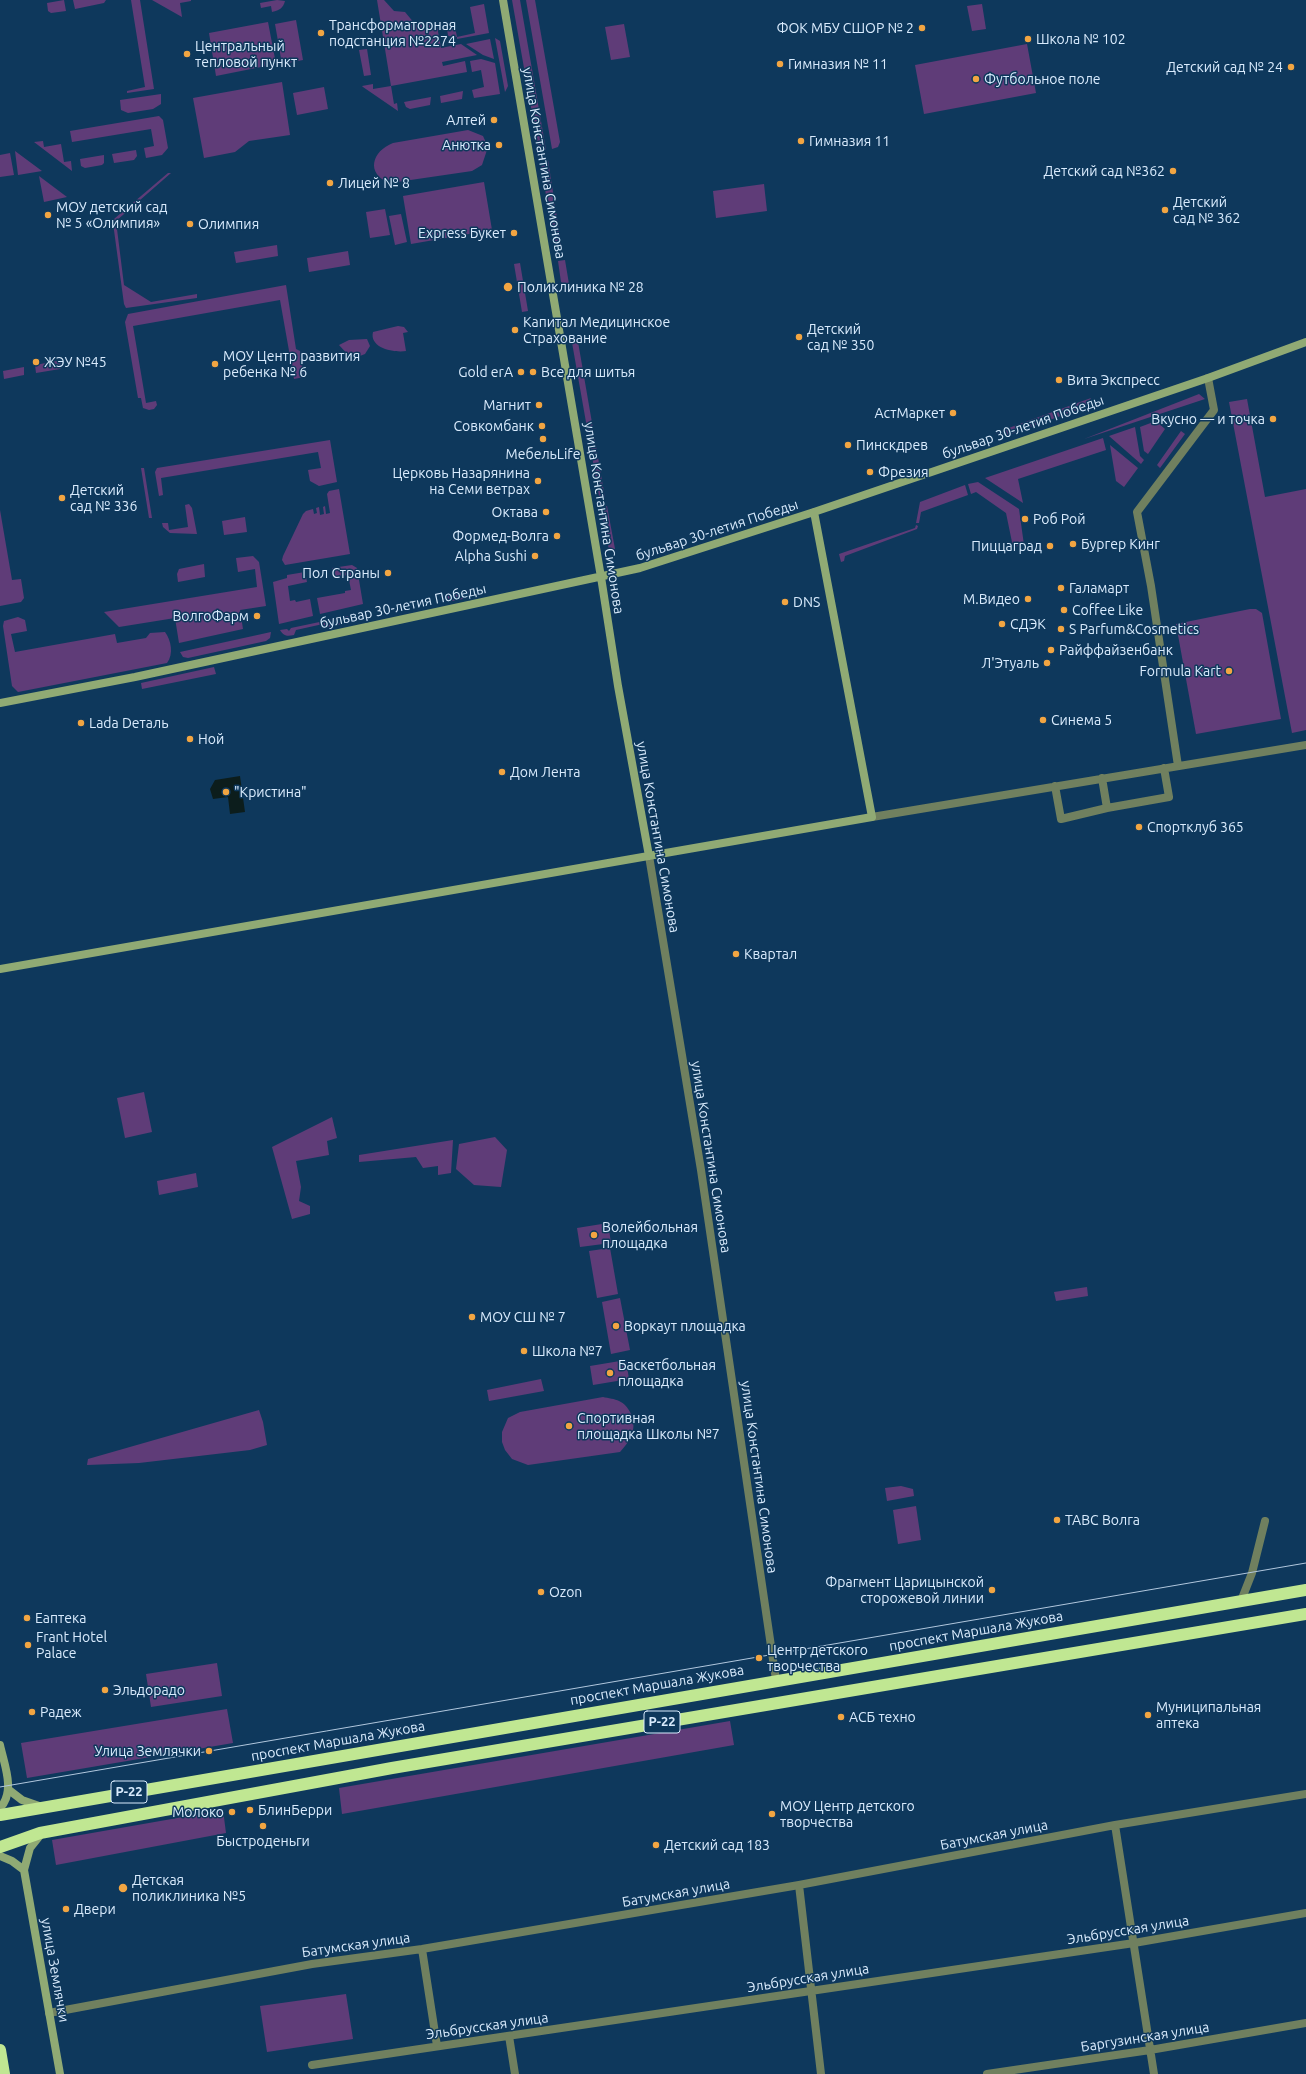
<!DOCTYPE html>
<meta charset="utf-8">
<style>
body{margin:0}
canvas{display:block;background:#0e385c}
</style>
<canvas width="1306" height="2074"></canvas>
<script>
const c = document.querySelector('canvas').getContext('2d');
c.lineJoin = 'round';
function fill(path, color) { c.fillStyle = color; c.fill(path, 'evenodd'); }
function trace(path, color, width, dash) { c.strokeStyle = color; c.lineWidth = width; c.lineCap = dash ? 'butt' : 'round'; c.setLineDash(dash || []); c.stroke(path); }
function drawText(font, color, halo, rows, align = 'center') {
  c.font = font + ' Ubuntu,sans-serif'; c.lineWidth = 3; c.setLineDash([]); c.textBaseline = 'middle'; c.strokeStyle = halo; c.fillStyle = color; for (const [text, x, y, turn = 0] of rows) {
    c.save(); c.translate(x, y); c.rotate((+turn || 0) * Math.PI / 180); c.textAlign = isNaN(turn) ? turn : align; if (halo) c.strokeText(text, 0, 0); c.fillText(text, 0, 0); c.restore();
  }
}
fill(new Path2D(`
 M64 0 66 11 51 13 48 11 47 3Z
 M73 0H106L104 3 75 9Z
 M131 0H140L154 89 127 93V91L145 87Z
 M152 0H191V1L180 3 182 17Z
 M277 0 285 1C283 8 280 10 272 12L271 6 261 8 260 3Z
 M377 0H384L394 11 405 12 415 24 429 23 430 26H437L441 48 461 44 477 55 442 62 443 66 465 61 467 72 391 86 394 104 397 103 398 111 363 87 362 86 373 84V89L391 86Z
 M512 0H520L546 150H542L538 147Z
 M526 0H535L560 142 558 147 552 149Z
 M484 4 489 33 457 39V37L448 36 447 28 455 27 457 37 475 33 470 7Z
 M982 4 986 29 972 31 967 6Z
 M296 20 303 60 282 64 275 24Z
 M268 22 276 64 216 76 209 33Z
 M624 24 630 57 611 60 605 27Z
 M495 38 500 41 508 86 505 92Z
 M490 39 494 59 483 55 466 44Z
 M1027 44 1036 93 924 114 915 65Z
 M367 49 371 75 364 76 359 50Z
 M481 59 495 63 500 94 474 98 472 90 484 87 481 70 472 72 470 61Z
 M282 82 290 135 249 141 235 152 204 158 193 98Z
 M324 87 328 109 297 115 293 93Z
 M463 91 462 99 441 103 440 96Z
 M161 94V104L153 109 128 113 121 110 120 100Z
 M431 97 430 105 410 109 406 107 404 102Z
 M159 116 163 120 168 148 162 155 146 158 144 148 154 146 151 129 72 142 70 131Z
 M468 130 483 136 488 147 482 165 472 171 390 183C365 174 372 151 393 143Z
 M43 141 44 147 61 144 64 162 71 161 72 171 34 142Z
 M136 150 137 156 134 160 114 163 112 154Z
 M15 151 42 171 18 175Z
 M10 153 14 175 0 177V155Z
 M104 155V163L102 165 85 168 81 166 80 159Z
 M548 160 562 250 556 251 541 167Z
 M168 173H171L116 221 124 285 151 302 197 294V298L126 308 124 304 113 223 114 219Z
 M39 176 67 197 44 202Z
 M484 182 492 230 411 244 403 196Z
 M764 184 767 211 716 218 713 191Z
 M385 209 390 235 370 238 366 212Z
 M401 214 407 242 395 245 389 216Z
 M277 245 278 256 236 263 234 252Z
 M348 251 350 265 309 272 307 258Z
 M565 260 569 284 565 285 561 282 558 261Z
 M520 263 528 311 522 312 514 264Z
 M286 285 296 349 300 351 304 377 294 379 280 300 133 326 146 403 156 401 157 405 154 409 149 410 143 408 141 398H138L125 322 128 314Z
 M398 326 404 327 408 332 403 333 406 351C394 353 369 348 373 332Z
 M577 336 605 498H602L599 496 571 337Z
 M367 339 370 346 365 354 352 359 339 345 349 340Z
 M62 360V366L60 369 36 373 35 365Z
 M24 367V375L4 379 3 371Z
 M1199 394 1205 399 1084 439Z
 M1091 398 1085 407 1003 437 995 433Z
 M1247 399 1265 497 1306 489V730L1292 733 1229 402Z
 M1156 421 1165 429 1148 454 1144 451 1140 427Z
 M1135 427 1140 456 1144 460 1141 464 1109 436Z
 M1181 431 1185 434 1160 468 1157 465Z
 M1103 438 1106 450 1018 479 1023 503 985 478Z
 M330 440 337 482 319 486 310 481 308 470 321 468 318 452 161 478 163 495 159 496 155 472 157 468Z
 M1110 445 1138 468 1124 487 1116 481Z
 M141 468H144L152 518H149Z
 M978 482 1019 509 1024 545 1013 547 1006 513 976 492 971 494 968 484Z
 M965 485 968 495 921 512 919 523H916L920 502Z
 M339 489 350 554 285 565 282 560 283 556 303 514 306 511 313 509 314 514 317 513 316 508 319 507 320 515 324 514 323 507 325 506 326 514 330 513 327 494 329 491Z
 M189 504 192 508 197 534 170 533 163 527 162 523H168L169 530 188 527 185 505Z
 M607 506 615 549 609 550 601 510Z
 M0 510 12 580 21 579 24 598 21 602 0 606Z
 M245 517 247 532 224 535 222 521Z
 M916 525 918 526 917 529 845 556 844 561 841 562 839 554 915 528Z
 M253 556 259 562 266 606 240 610 243 629 179 643 175 618 119 627 104 612 257 587 255 569 238 572 236 558Z
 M204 564 205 577 178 582 177 574 179 569Z
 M352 565 357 568 363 604 320 614 317 598 345 593V591L351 590 348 575 333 577 332 568Z
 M305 572 307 582 288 586 290 601 295 600 296 602 310 599 313 616 279 624 273 582 287 578V575Z
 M471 590 468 598 447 602 440 596Z
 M1250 609H1256L1262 613 1281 719 1196 734 1176 624Z
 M348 616 350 622 326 628 323 624 296 630 294 635C288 636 284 637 280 630L287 629 289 631 291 628Z
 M18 617 25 620 27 631 11 634 15 652 115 634 117 643 146 638 150 633 165 632C171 640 174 654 167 663L18 692 12 686 3 626 4 621Z
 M271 632 270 638 266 641 188 658 183 657 180 652Z
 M214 667 216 674 142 689 141 683Z
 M144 1092 152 1132 125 1138 117 1098Z
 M332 1117 337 1138 327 1141 329 1155 296 1161 301 1187 299 1201 310 1206V1214L292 1219 272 1147Z
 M495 1137 507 1150 501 1187 474 1185 456 1169 459 1144Z
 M453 1140 451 1173 438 1175V1166L423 1168 416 1157 359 1162V1155Z
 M196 1173 198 1187 159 1195 157 1181Z
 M608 1223 611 1243 580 1247 577 1228Z
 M610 1248 618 1294 597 1298 589 1251Z
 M1087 1287 1088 1296 1056 1301 1054 1292Z
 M620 1298 630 1350 611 1354 602 1302Z
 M626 1360 629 1379 593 1385 590 1366Z
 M541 1379 544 1391 489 1401 487 1390Z
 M603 1397C608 1398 615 1399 619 1401 624 1403 628 1408 630 1412 638 1428 631 1440 620 1452L528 1465 512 1459 505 1450 502 1442V1432L508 1418 520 1412Z
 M259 1410 263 1422 267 1445 250 1450 139 1463 87 1465 88 1459Z
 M901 1486 913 1489 914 1496 887 1501 885 1488Z
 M916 1506 921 1540 898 1544 893 1510Z
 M217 1663 222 1696 151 1707 146 1674Z
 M227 1709 233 1743 27 1778 21 1743Z
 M730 1721 734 1745 342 1814 339 1788Z
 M223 1810 226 1833 56 1865 52 1840Z
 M346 1994 353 2039 267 2052 260 2006Z`), '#5f3c78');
fill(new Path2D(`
 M240 776 245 812 230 814 228 797 213 799 210 789 215 780Z`), '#0c1d1c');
trace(new Path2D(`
 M1178 766 1151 586 1137 512 1214 410 1208 378
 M1102 778 1107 808 1169 797 1164 768
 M1055 786 1061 819 1107 808
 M872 817 1306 745
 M649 856 701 1170 776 1680
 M1241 1601 1252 1573 1265 1521
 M1115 1825 1154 2074
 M799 1885 821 2074
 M422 1949 437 2046
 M49 2013 312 1964 422 1949 799 1885 1115 1825 1306 1794
 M509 2036 515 2074
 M312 2065 1134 1943 1306 1913
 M987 2074 1150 2050 1306 2023`), '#70805f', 8);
trace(new Path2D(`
 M503 0 601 577 618 686 649 856
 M0 703 135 677 640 568 814 512 1208 378 1306 342
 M0 969 872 817 814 512
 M0 1745C4 1764 16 1791 0 1808
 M9 1790 22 1800 42 1807
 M42 1833 30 1848 24 1870 60 2074
 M0 1856 12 1861 24 1870`), '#90aa74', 8);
trace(new Path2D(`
 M0 1815 1306 1590
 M0 1847 40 1833 392 1768 1306 1614
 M0 2050 4 2074`), '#c0e792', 12);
trace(new Path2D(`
 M0 1787 1306 1563`), '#b1c7dd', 1);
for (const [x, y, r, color] of [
 [922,28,4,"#f2a542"],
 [321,33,4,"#f2a542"],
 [1028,39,4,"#f2a542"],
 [187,54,4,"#f2a542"],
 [780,64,4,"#f2a542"],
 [1291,67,4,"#f2a542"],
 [976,79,4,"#f2a542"],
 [494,120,4,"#f2a542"],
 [801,141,4,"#f2a542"],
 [499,145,4,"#f2a542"],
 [1173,171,4,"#f2a542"],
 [330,183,4,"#f2a542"],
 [1165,210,4,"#f2a542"],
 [48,215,4,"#f2a542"],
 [190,224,4,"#f2a542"],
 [514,233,4,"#f2a542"],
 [508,287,5,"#f2a542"],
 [515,330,4,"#f2a542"],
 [799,337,4,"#f2a542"],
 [36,362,4,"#f2a542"],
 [215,364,4,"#f2a542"],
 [521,372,4,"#f2a542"],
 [533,372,4,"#f2a542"],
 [1059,380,4,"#f2a542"],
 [539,405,4,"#f2a542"],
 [953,413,4,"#f2a542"],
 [1273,419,4,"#f2a542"],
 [542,426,4,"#f2a542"],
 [543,439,4,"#f2a542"],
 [848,445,4,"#f2a542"],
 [870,472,4,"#f2a542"],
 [538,481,4,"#f2a542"],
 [62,498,4,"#f2a542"],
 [546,512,4,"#f2a542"],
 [1025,519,4,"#f2a542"],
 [557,536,4,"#f2a542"],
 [1073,544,4,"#f2a542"],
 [1050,546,4,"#f2a542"],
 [535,556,4,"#f2a542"],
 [388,573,4,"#f2a542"],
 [1061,588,4,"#f2a542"],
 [1028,599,4,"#f2a542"],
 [785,602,4,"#f2a542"],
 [1064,610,4,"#f2a542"],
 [257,616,4,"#f2a542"],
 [1002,624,4,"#f2a542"],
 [1061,629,4,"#f2a542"],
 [1051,650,4,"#f2a542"],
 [1047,663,4,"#f2a542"],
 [1229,671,4,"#f2a542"],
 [1043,720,4,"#f2a542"],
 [81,723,4,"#f2a542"],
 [190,739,4,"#f2a542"],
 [502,772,4,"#f2a542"],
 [226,792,4,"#f2a542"],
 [1139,827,4,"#f2a542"],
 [736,954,4,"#f2a542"],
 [594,1235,4,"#f2a542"],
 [472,1317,4,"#f2a542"],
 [616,1326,4,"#f2a542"],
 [524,1351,4,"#f2a542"],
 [610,1373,4,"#f2a542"],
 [569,1426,4,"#f2a542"],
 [1057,1520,4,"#f2a542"],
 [992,1590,4,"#f2a542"],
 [541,1592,4,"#f2a542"],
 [27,1618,4,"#f2a542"],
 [28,1645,4,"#f2a542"],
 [759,1658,4,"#f2a542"],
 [105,1690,4,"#f2a542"],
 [32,1712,4,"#f2a542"],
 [1148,1715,4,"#f2a542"],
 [841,1717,4,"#f2a542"],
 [209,1751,4,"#f2a542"],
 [250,1810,4,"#f2a542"],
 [232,1812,4,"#f2a542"],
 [772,1814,4,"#f2a542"],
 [263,1826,4,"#f2a542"],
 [656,1845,4,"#f2a542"],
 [123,1888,5,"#f2a542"],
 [66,1909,4,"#f2a542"]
]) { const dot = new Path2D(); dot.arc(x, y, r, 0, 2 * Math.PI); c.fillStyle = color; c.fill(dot); trace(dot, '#0e385c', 1.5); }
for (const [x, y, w] of [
 [662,1722,36],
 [129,1792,36]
]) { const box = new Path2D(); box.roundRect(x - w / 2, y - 11, w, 22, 3); c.fillStyle = '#0e385c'; c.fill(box); trace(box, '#d9ebfd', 1); }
drawText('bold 13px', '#d9ebfd', null, [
 ["Р-22",662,1722],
 ["Р-22",129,1792]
]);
drawText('14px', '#d9ebfd', '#0e385c', [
 ["Трансформаторная",329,25],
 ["подстанция №2274",329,41],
 ["ФОК МБУ СШОР № 2",914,28,"right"],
 ["Школа № 102",1036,39],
 ["Центральный",195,46],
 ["тепловой пункт",195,62],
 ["Гимназия № 11",788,64],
 ["Детский сад № 24",1283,67,"right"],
 ["Футбольное поле",984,79],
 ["Алтей",486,120,"right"],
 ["Гимназия 11",809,141],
 ["Анютка",491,145,"right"],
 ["Детский сад №362",1165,171,"right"],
 ["Лицей № 8",338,183],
 ["Детский",1173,202],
 ["сад № 362",1173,218],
 ["МОУ детский сад",56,207],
 ["№ 5 «Олимпия»",56,223],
 ["Олимпия",198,224],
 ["Express Букет",506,233,"right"],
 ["Поликлиника № 28",517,287],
 ["Капитал Медицинское",523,322],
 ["Страхование",523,338],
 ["Детский",807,329],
 ["сад № 350",807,345],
 ["МОУ Центр развития",223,356],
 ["ребенка № 6",223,372],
 ["ЖЭУ №45",44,362],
 ["Gold erA",513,372,"right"],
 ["Все для шитья",541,372],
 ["Вита Экспресс",1067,380],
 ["Магнит",531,405,"right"],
 ["АстМаркет",945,413,"right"],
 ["Вкусно — и точка",1265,419,"right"],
 ["Совкомбанк",534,426,"right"],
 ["Пинскдрев",856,445],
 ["МебельLife",543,454,"center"],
 ["Фрезия",878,472],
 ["Церковь Назарянина",530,473,"right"],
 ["на Семи ветрах",530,489,"right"],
 ["Детский",70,490],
 ["сад № 336",70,506],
 ["Октава",538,512,"right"],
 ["Роб Рой",1033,519],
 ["Формед-Волга",549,536,"right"],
 ["Бургер Кинг",1081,544],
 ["Пиццаград",1042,546,"right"],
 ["Alpha Sushi",527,556,"right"],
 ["Пол Страны",380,573,"right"],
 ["Галамарт",1069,588],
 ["М.Видео",1020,599,"right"],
 ["DNS",793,602],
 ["Coffee Like",1072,610],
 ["ВолгоФарм",249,616,"right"],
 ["СДЭК",1010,624],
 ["S Parfum&Cosmetics",1069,629],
 ["Райффайзенбанк",1059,650],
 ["Л'Этуаль",1039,663,"right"],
 ["Formula Kart",1221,671,"right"],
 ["Синема 5",1051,720],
 ["Lada Dеталь",89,723],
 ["Ной",198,739],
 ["Дом Лента",510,772],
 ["\"Кристина\"",234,792],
 ["Спортклуб 365",1147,827],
 ["Квартал",744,954],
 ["Волейбольная",602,1227],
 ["площадка",602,1243],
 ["МОУ СШ № 7",480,1317],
 ["Воркаут площадка",624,1326],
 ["Школа №7",532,1351],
 ["Баскетбольная",618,1365],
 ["площадка",618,1381],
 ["Спортивная",577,1418],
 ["площадка Школы №7",577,1434],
 ["ТАВС Волга",1065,1520],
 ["Фрагмент Царицынской",984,1582,"right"],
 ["сторожевой линии",984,1598,"right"],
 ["Ozon",549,1592],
 ["Еаптека",35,1618],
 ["Frant Hotel",36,1637],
 ["Palace",36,1653],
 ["Центр детского",767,1650],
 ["творчества",767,1666],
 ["Эльдорадо",113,1690],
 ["Муниципальная",1156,1707],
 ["аптека",1156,1723],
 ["Радеж",40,1712],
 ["АСБ техно",849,1717],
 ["Улица Землячки",201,1751,"right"],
 ["МОУ Центр детского",780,1806],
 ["творчества",780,1822],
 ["БлинБерри",258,1810],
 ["Молоко",224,1812,"right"],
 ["Быстроденьги",263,1841,"center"],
 ["Детский сад 183",664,1845],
 ["Детская",132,1880],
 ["поликлиника №5",132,1896],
 ["Двери",74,1909]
], 'left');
drawText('14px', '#d9ebfd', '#0e385c', [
 ["улица Константина Симонова",544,163,80],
 ["бульвар 30-летия Победы",1023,427,-19],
 ["улица Константина Симонова",604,518,81],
 ["бульвар 30-летия Победы",717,530,-18],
 ["бульвар 30-летия Победы",403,606,-12],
 ["улица Константина Симонова",658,837,80],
 ["улица Константина Симонова",711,1157,81],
 ["улица Константина Симонова",759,1477,82],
 ["проспект Маршала Жукова",976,1631,-10],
 ["проспект Маршала Жукова",657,1685,-10],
 ["проспект Маршала Жукова",338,1741,-10],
 ["Батумская улица",994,1835,-11],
 ["Батумская улица",676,1893,-10],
 ["Эльбрусская улица",1128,1930,-9],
 ["Батумская улица",356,1945,-8],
 ["улица Землячки",55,1970,80],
 ["Эльбрусская улица",808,1978,-9],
 ["Эльбрусская улица",487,2026,-8],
 ["Баргузинская улица",1145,2037,-9]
]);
</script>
